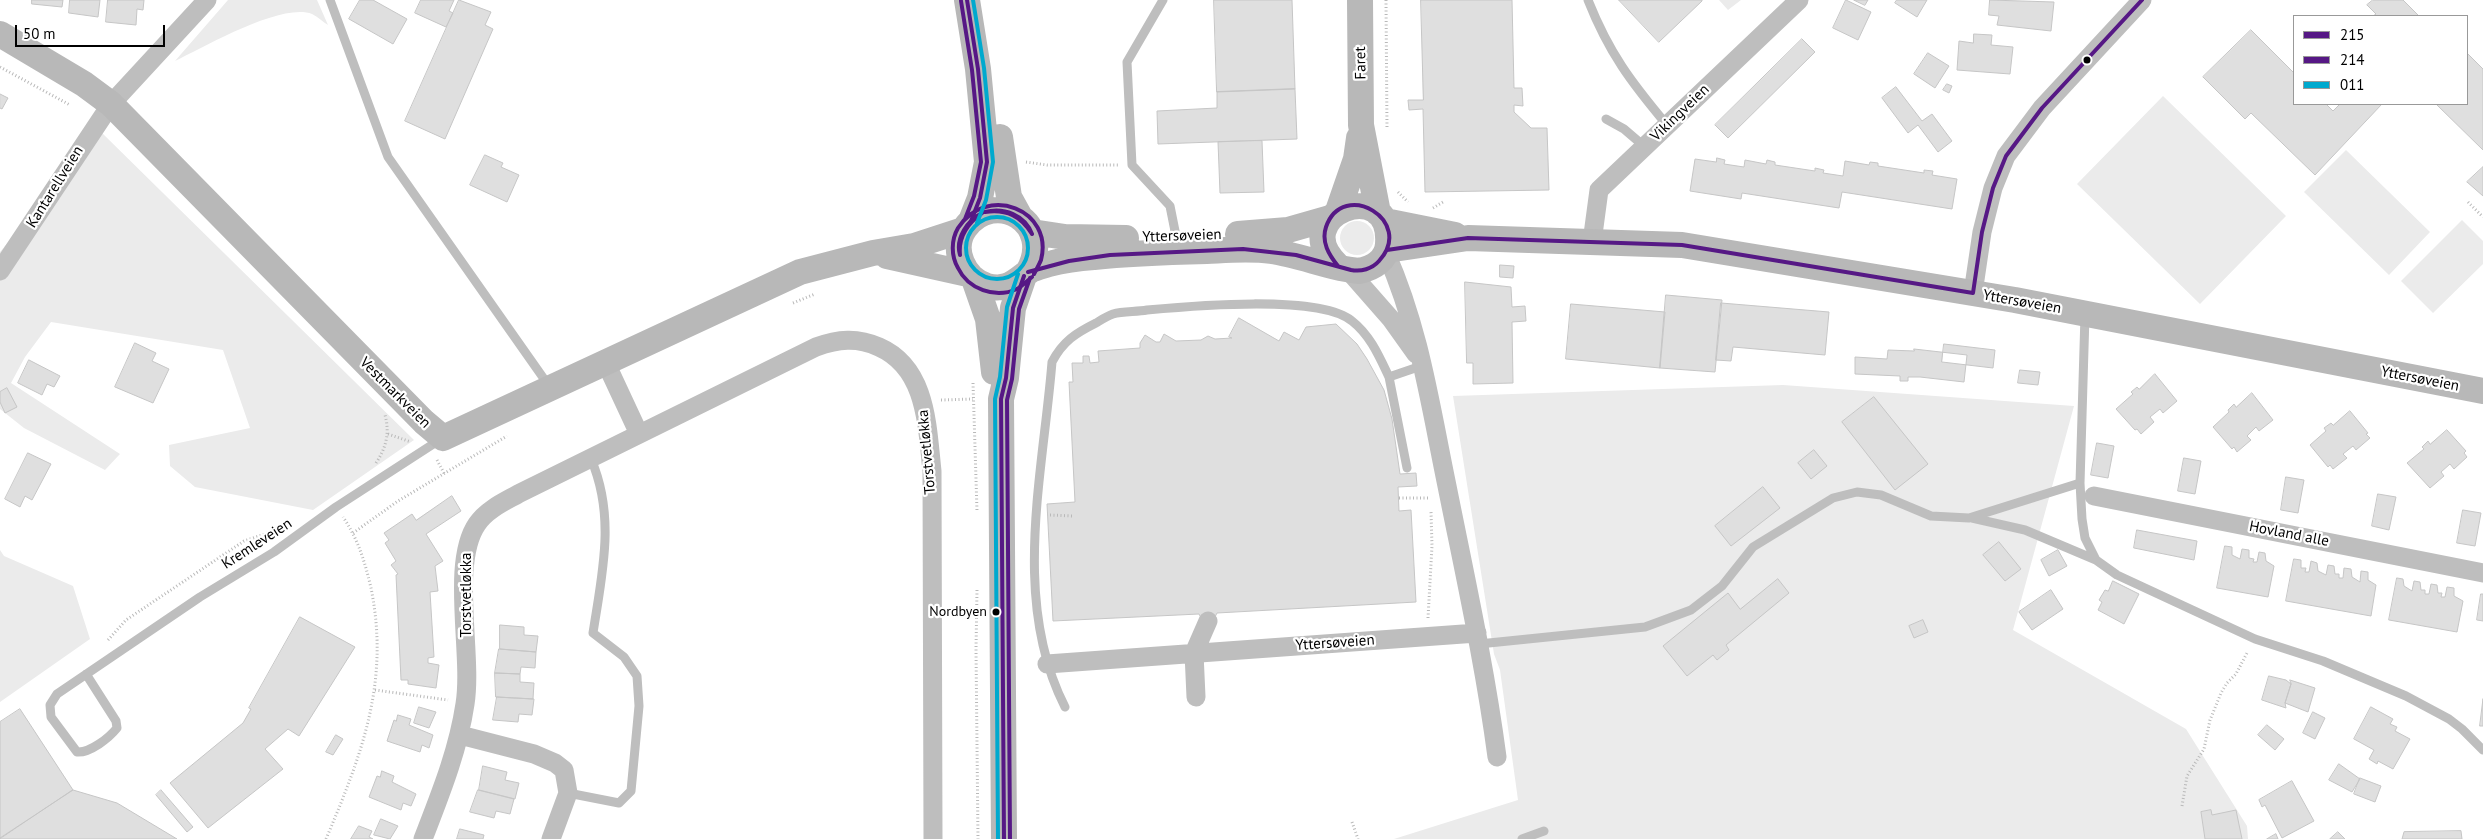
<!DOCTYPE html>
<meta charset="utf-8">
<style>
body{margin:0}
#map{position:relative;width:2483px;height:839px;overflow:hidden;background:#fff;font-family:"PT Sans",sans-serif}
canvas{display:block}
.legend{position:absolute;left:2293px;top:15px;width:175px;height:90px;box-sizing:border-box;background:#fff;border:1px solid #999;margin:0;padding:6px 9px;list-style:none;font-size:15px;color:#000}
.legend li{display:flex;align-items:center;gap:10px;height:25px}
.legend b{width:25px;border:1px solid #999}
.scale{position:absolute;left:15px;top:25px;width:150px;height:22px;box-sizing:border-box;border:2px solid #000;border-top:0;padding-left:6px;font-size:15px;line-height:18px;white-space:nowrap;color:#000;-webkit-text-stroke:4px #fff;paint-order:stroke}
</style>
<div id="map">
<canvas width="2483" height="839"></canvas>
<ul class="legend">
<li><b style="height:6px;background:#561885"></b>215</li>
<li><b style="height:6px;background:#561885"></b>214</li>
<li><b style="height:6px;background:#00a9ce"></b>011</li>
</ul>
<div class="scale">50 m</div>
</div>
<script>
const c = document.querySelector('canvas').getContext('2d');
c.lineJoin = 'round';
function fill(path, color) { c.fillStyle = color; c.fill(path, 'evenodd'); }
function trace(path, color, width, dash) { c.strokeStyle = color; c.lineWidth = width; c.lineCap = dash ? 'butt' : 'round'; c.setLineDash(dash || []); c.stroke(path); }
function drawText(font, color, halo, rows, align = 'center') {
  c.font = font + ' "PT Sans",sans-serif'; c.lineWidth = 4.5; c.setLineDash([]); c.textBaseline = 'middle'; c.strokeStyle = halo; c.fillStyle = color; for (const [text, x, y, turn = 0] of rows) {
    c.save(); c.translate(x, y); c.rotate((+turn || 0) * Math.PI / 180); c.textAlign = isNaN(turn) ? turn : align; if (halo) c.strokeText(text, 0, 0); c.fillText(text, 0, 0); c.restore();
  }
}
fill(new Path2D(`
 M228 0H317L328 25C323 22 318 17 312 14 282 2 204 47 175 61Z
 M1719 0H1741L1728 10Z
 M2163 96 2286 216 2200 304 2077 184Z
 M100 131 414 440 313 510 195 487 170 466 169 445 250 428 223 350 51 322 25 357 11 383 120 454 105 470 24 428 0 409V252Z
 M2346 150 2430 232 2389 275 2304 192Z
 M2462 220 2483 241V264L2433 313 2401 281Z
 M1340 238a17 17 0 1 1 34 0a17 17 0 1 1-34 0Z
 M1783 385 2074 406 2013 630 2186 729 2247 826 2248 839H1394L1518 800 1500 670 1494 654 1453 396Z
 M0 550 4 556 73 586 90 639 0 702Z`), '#ebebeb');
const building = new Path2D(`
 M32 0H63L62 7 32 4Z
 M70 0H100L98 17 69 13Z
 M108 0H144L143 10 137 9 136 25 106 22Z
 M360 0H373L407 19 393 44 349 19Z
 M421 0H454L449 11 453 13 446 27 415 13Z
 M459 0 491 12 485 25 493 29 445 139 405 121Z
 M1214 0H1292L1295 89 1217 92Z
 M1421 0H1512L1514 88H1522L1523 106 1514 105V112L1531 128H1547L1549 190 1425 192 1423 109 1409 110 1408 100H1423Z
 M1619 0H1702V1L1659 42Z
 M1846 0 1871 12 1858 40 1833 28Z
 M1854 0H1868L1865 5Z
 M1897 0H1927L1917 17 1895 3Z
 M1990 0 2054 2 2051 31 1997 25 1999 16 1989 15Z
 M2373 0H2403L2419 16H2373L2376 14 2367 5Z
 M2251 30 2294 73V104H2326L2333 111 2340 104H2382L2315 175 2251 113 2245 119 2203 77Z
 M1974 34 1992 35 1991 45 2013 47 2010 74 1957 70 1959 41 1973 43Z
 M1802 39 1815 52 1728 138 1715 125Z
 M1928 53 1949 66 1935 88 1914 74Z
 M2467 53 2483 69V150L2436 104H2467Z
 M1947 84 1952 86 1949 93 1943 90Z
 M1896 87 1922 121 1932 114 1952 141 1938 152 1918 125 1908 133 1882 98Z
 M1295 89 1297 139 1158 144 1157 111 1217 108V92Z
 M0 94 8 98 2 109 0 108Z
 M1262 141 1264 192 1220 193 1218 142Z
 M485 155 503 163 501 167 519 175 507 202 470 185Z
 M1717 158 1725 160 1724 164 1744 167 1745 160 1766 164 1767 160 1775 162V165L1815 171V168L1824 170 1823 173 1843 176 1845 161 1869 165 1870 162 1878 163V166L1924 173V170L1933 171 1932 175 1957 179 1952 209 1842 192 1839 208 1742 193 1741 199 1690 191 1695 159 1716 162Z
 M2483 167V196L2467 182Z
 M1500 265 1514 266 1513 278 1500 277Z
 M1465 282 1511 287 1512 307 1525 306 1526 321 1512 322 1513 383 1473 384V363H1467Z
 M1666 295 1722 300 1715 372 1660 368Z
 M1721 303 1829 312 1825 355 1733 347 1731 361 1716 360Z
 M1571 304 1665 312 1660 368 1566 359Z
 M1239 318 1279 341 1284 332 1299 340 1306 327 1336 324 1357 344 1367 359 1384 390 1392 419 1400 474 1416 473 1417 486 1398 487 1399 511 1411 510 1416 602 1217 613 1215 617 1201 618 1199 614 1053 621 1047 504 1075 502 1069 382H1073L1072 363H1083V356H1089L1090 363 1099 362 1098 351 1140 348V343L1145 335 1156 342H1160L1164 334 1176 341 1201 340 1208 336 1215 339 1232 338 1229 337Z
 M135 343 156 353 152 361 169 369 153 403 115 387Z
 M1944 344 1995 350 1993 368 1942 362Z
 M1914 349 1967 355 1964 382 1920 377H1908V381H1900V376L1855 374V357L1887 359 1888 350 1914 351Z
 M29 360 60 376 54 387 47 384 42 395 18 383Z
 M2020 370 2040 372 2038 385 2018 383Z
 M2155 374 2177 401 2163 413 2160 409 2150 417 2154 422 2141 434 2137 429 2135 430 2116 409 2133 394 2131 392 2137 387 2139 389Z
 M7 388 17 407 5 413 0 402V392Z
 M2252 393 2273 420 2259 431 2256 427 2247 436 2251 440 2237 452 2234 447 2232 449 2213 427 2229 412 2228 410 2234 404 2236 407Z
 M1874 397 1928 464 1895 490 1842 422Z
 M2350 411 2368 433 2366 434 2370 438 2356 450 2353 446 2343 454 2347 458 2333 469 2330 465 2328 467 2310 445 2326 431 2324 428 2331 423 2333 425Z
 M2447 430 2466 451 2464 453 2467 457 2454 469 2450 464 2441 472 2444 476 2430 488 2407 463 2424 449 2422 447 2428 441 2430 444Z
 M2097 443 2114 446 2108 478 2091 475Z
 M1814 450 1827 466 1811 479 1798 463Z
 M28 453 51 464 32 500 25 496 20 507 5 499Z
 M2184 458 2201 461 2195 494 2178 491Z
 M2286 477 2304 480 2298 513 2281 510Z
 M1763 487 1780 508 1731 546 1715 526Z
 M2378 494 2396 497 2389 530 2372 526Z
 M452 496 461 511 426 534 443 561 435 566 438 591 430 592 434 657 428 658V663L439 665 436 688 408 684V680H401L396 575 398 574 391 565 396 561 385 543 389 540 384 533 412 514 416 520Z
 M2463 510 2481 513 2475 546 2457 543Z
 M2137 530 2197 541 2194 560 2134 548Z
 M1999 542 2021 569 2005 581 1983 555Z
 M2225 546 2232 547V555L2240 559 2242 549 2249 550V558L2254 559 2253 562H2257L2259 552 2265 553 2266 561 2274 566 2268 597 2217 588Z
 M2058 550 2067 566 2049 576 2041 560Z
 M2294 559 2301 560V568H2306L2305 572H2309L2311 561 2317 563 2318 571 2326 575 2328 565 2334 566 2335 574H2339V578H2343L2344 568 2351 569 2352 577 2360 582 2361 571 2368 572V580L2376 585 2371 616 2286 601Z
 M2397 578 2403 579 2404 586 2412 591 2414 581 2420 582 2421 590H2425V594H2429L2431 584 2437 585 2438 593H2442L2441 597H2445L2447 587 2454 588V596L2463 601 2457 632 2389 620Z
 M1778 579 1789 593 1726 645 1729 650 1717 660 1713 655 1687 676 1663 646 1728 593 1740 609Z
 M2113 581 2139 594 2124 624 2098 610 2102 602 2099 600 2105 590 2108 591Z
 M2051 590 2063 609 2032 630 2019 612Z
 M2481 594H2483V621L2477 620Z
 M300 617 355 647 299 736 288 729 265 749 283 769 208 828 170 783 243 723 251 709 249 708Z
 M1923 620 1928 632 1914 638 1909 626Z
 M500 625 524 627V635L538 636 536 652 500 649Z
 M499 649 536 652 535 668 521 667 520 674 495 673Z
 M495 673 520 674V682L534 683 533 699 496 697Z
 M2269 676 2286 680 2291 684 2285 703 2286 708 2262 700Z
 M2290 680 2315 688 2308 712 2285 703 2291 684Z
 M497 697 534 699 532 715 519 714 518 722 493 720Z
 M2483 699V726H2480Z
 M419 707 436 712 429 728 414 723Z
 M2371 707 2393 719 2390 724 2397 727 2395 731 2410 739 2393 769 2378 761 2377 764 2369 759 2374 750 2354 739Z
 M20 709 73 790 0 838V722Z
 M2313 712 2325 718 2315 739 2303 733Z
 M398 715 411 719 409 725 433 735 429 748 422 745 420 752 387 741 394 720 396 721Z
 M2267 725 2284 739 2275 750 2258 735Z
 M336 735 343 739 333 755 326 752Z
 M2339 764 2360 779 2352 792 2329 780Z
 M483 766 507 772 505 780 519 783 515 799 479 790Z
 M382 771 394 776 392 782 416 794 411 806 403 803 401 810 369 797 377 776 380 777Z
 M2360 778 2381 786 2375 802 2354 794Z
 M2292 781 2314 821 2282 838 2265 805 2262 807 2259 800Z
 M73 790 117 803 177 839H0Z
 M161 790 193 827 187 832 156 795Z
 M478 790 514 799 510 814 496 811 494 818 470 812Z
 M2211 810 2212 815 2236 810 2242 839H2205L2201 812Z
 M381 819 398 826 390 839 374 835Z
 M359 826 372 831 369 837 373 839H351Z
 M460 829 484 835 483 839H457Z
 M2461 831 2462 839H2402L2404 832Z
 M2338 832 2345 839H2330Z
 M2276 834 2278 839H2267Z`);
fill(building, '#dfdfdf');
trace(building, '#c6c6c6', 1);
trace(new Path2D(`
 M1386 0 1387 129
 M0 67 70 105
 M1026 162 1047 165H1120
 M1398 192 1408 202
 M2468 202 2483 217
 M1433 208 1443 202
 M793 303 815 294
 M973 383 977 511
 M941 400 973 399
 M388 434 411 442
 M437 460 445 475
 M376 463C386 448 390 433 385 415
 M1399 498H1429
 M1050 515 1073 516
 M353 533 398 501 507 436
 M977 590 976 649 978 839
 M1428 618 1432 546 1431 512
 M108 640 126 620 244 541 277 530
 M375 690 448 700
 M2182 806 2187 776 2204 749 2210 720 2221 693 2227 683 2236 674 2248 651
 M1352 822 1358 839
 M326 839C362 754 390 682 371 588 365 562 358 539 343 517`), '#b9b9b9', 3, [1, 2.5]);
trace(new Path2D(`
 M330 0 388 157 549 386
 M1163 0 1127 62 1132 165 1170 206 1176 236
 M1588 0C1609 53 1631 82 1667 125
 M1606 119 1624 129 1645 147
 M2085 315 2080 483 2082 519 2085 538 2096 560 2117 575 2255 639 2323 661 2406 696 2449 719 2462 729 2483 750
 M1389 377 1407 468
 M1972 518 2025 530 2096 560
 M1479 644 1645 627 1691 610 1722 586 1753 547 1833 498 1857 492 1881 495 1931 516 1969 518 2080 483
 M86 674 116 721 117 728C109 738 90 753 77 752L51 717 50 705 57 694 200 597 274 552 336 507 441 439
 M1065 707C1011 601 1043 474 1052 362 1063 341 1076 333 1096 323 1101 320 1107 316 1113 314 1123 311 1136 312 1147 310 1190 306 1319 294 1352 321 1370 335 1379 356 1389 377L1424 365
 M568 793 619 803 631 791 639 706 637 676 624 657 593 633C602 574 616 517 591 459
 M1522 839 1544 831`), '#bebebe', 9);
trace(new Path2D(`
 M1592 242 1599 190 1799 0
 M1386 253C1420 330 1430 404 1447 486 1465 576 1485 666 1497 757
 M1348 270 1391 319 1416 354
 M0 271 111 104 207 0
 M1973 293 1982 232 1993 188 2006 156 2042 108 2142 0
 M605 361 639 434
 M2094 496 2483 573
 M1047 664 1477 633
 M1196 697 1194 653 1208 621
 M460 735 534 754 555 763 564 770 568 793 551 839
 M423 839C440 795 458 751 465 704 473 655 450 563 477 524 487 509 506 501 520 493L816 347C838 339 857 337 879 347 927 368 927 426 932 471L933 839`), '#bebebe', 19);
trace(new Path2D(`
 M967 0 978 69 987 162 980 198 971 221
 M1360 0 1361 125 1378 213
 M0 34 84 84 111 104 424 422 443 438 800 272 873 253 914 246 963 230
 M1000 137 1009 197 1020 217
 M1338 211 1356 159 1359 138
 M1385 221 1455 235
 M1032 232 1065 237 1126 238
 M1238 234 1288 230 1330 218
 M1387 250 1468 238 1682 245 2015 300 2483 391
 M887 256 968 274
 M1028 272C1056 223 995 187 965 228 950 249 964 279 987 286 1007 291 1014 282 1028 272 1033 268 1043 266 1049 264 1064 260 1079 258 1094 257 1132 253 1169 252 1207 251 1228 250 1250 248 1271 251 1300 255 1332 269 1359 271 1373 268 1387 260 1388 244 1393 172 1283 216 1338 266
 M974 279 988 319 994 372
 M1004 839 1001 399 1006 378 1013 308 1024 276`), '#b8b8b8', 26);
trace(new Path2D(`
 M967 0 978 69 987 162 980 198 971 221
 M985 212C1004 207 1025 215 1032 234
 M985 212C1007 209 1021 216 1032 234
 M1387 250 1468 238 1682 245 1973 293 1982 232 1993 188 2006 156 2042 108 2142 0
 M960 255C955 238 968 220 982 213
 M960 255C958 236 968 223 982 213
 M1028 272 1069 261 1110 255 1243 249 1296 255 1351 270C1361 272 1372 269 1379 261 1416 221 1343 178 1326 227 1321 242 1329 255 1338 266
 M1004 839 1001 399 1006 378 1013 308 1024 276`), '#561885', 4);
trace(new Path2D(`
 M961 1 972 70 981 162 974 196 965 219
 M1032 277C1027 281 1022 286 1017 289 995 299 968 289 958 268 951 256 951 240 958 228 987 183 1054 210 1041 260 1039 265 1036 270 1034 274
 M1010 839 1007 400 1012 379 1019 309 1030 278`), '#561885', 4);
trace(new Path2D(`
 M973 0 984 68 993 162 986 200 977 223
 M966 248a31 31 0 1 1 62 0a31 31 0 1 1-62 0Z
 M998 839 995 399 1000 377 1007 307 1018 274`), '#00a9ce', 4);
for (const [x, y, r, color] of [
 [2087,60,4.5,"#000"],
 [996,612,4.5,"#000"]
]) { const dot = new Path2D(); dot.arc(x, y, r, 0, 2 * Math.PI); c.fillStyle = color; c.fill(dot); trace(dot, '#fff', 2); }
drawText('14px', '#000', '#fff', [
 ["Nordbyen",987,612]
], 'right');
drawText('15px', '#000', '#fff', [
 ["Faret",1361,63,-91],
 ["Vikingveien",1680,113,-44],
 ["Kantarellveien",55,187,-58],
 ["Yttersøveien",1182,236,-2],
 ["Yttersøveien",2022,302,10],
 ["Yttersøveien",2420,379,11],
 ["Vestmarkveien",395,393,45],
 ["Torstvetløkka",927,452,-95],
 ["Hovland alle",2289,534,11],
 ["Kremleveien",257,544,-33],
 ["Torstvetløkka",467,595,-90],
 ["Yttersøveien",1335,643,-4]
]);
</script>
